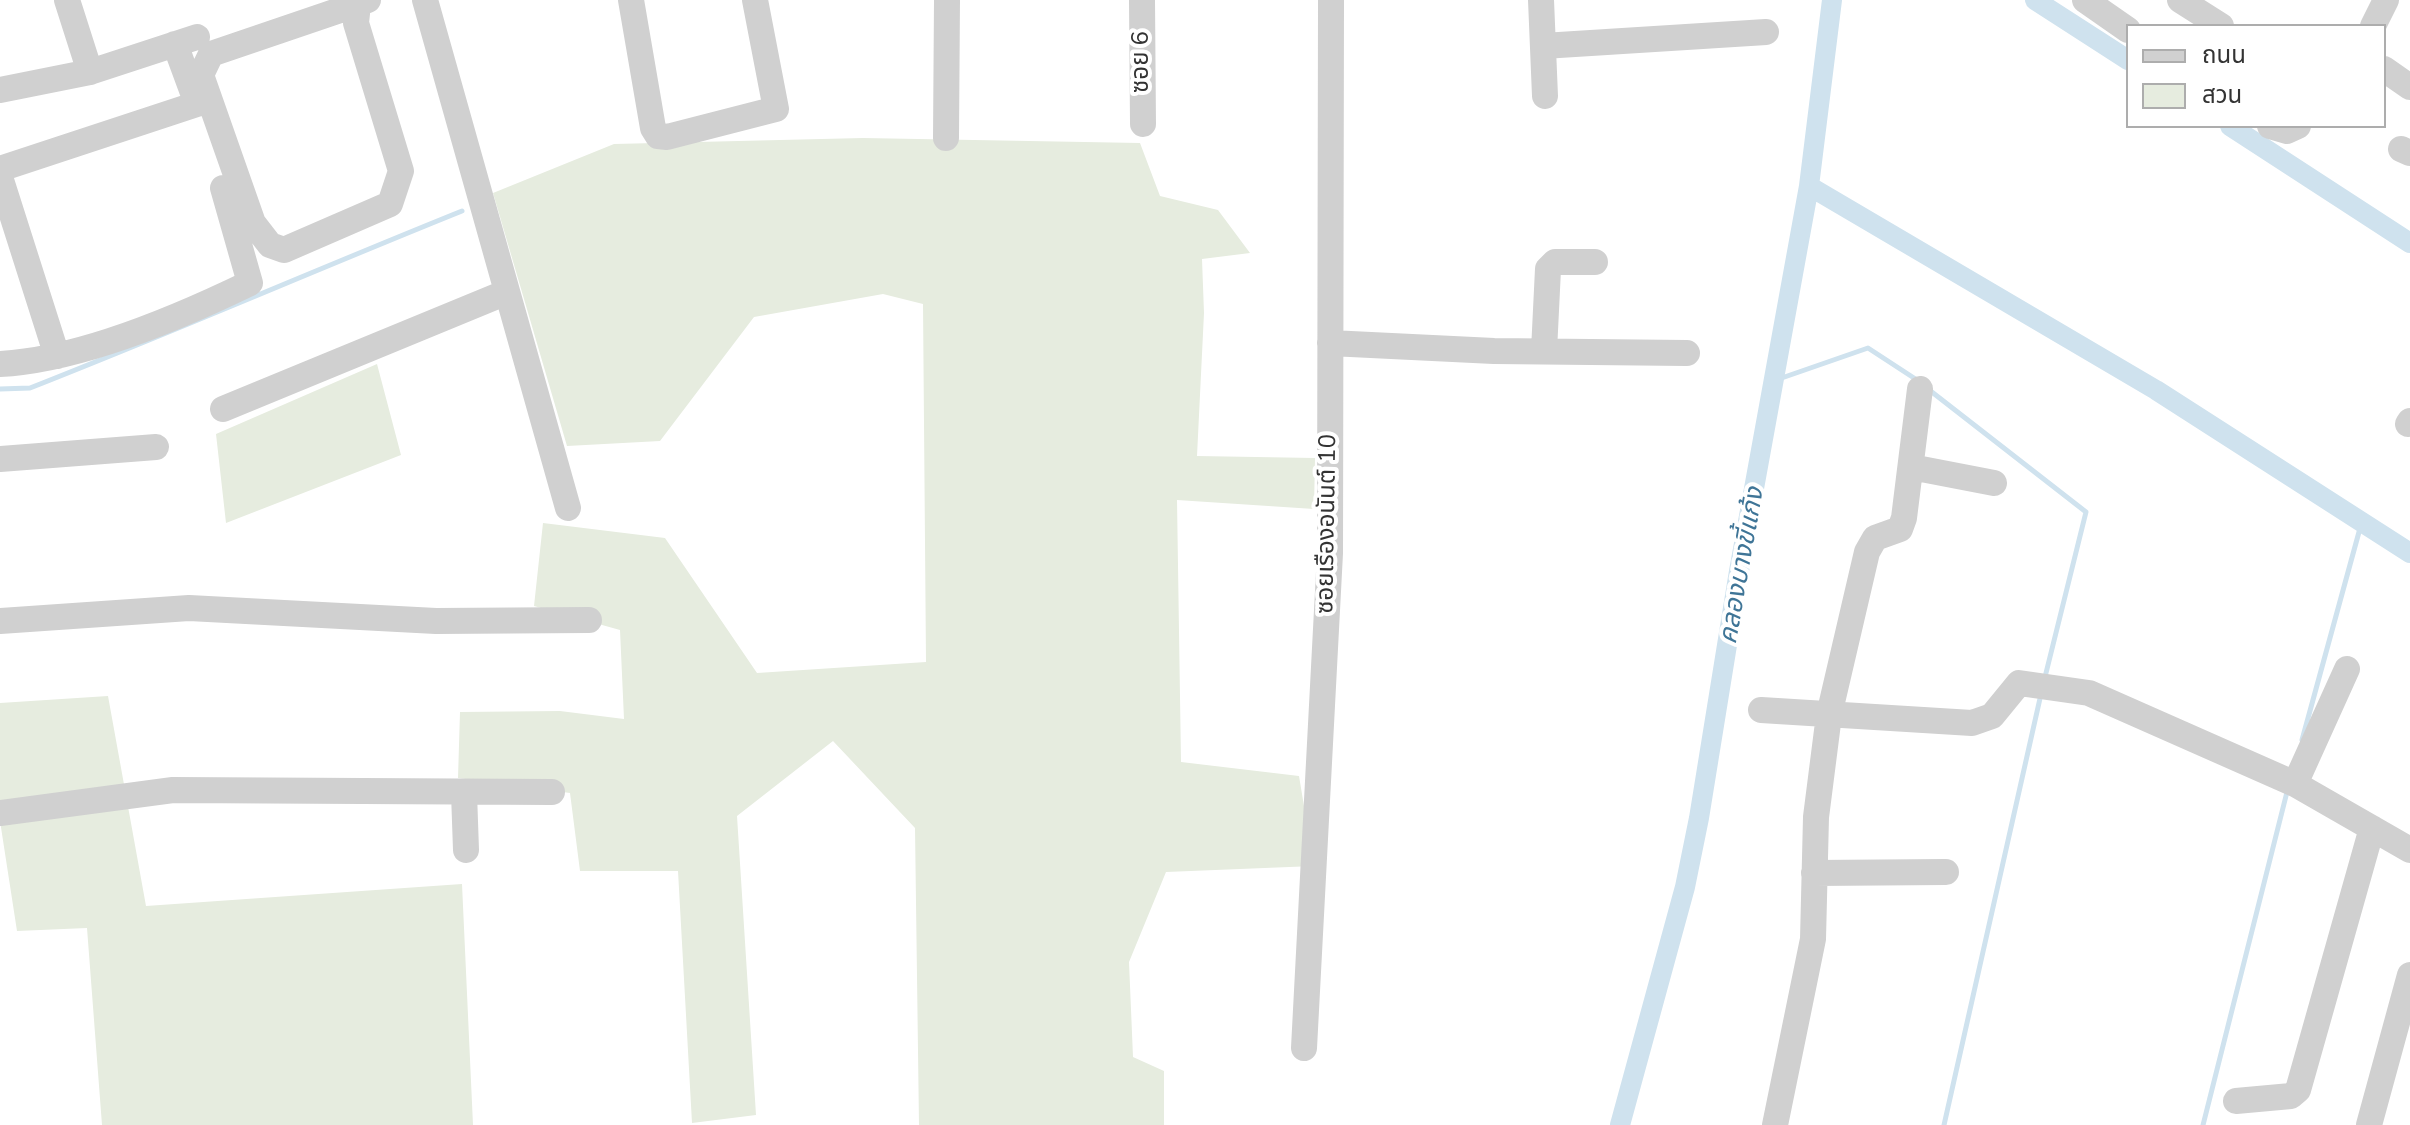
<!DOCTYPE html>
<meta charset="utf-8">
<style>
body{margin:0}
#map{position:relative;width:2410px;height:1125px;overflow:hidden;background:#fff;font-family:"Nunito Sans","Noto Sans Thai",sans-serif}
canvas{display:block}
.legend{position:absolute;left:2126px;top:24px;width:260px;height:104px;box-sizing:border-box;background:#fff;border:2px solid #adadad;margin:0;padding:10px 14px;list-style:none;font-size:24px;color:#333}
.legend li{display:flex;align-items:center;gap:16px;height:40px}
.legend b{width:40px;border:2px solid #adadad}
</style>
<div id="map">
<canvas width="2410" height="1125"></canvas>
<ul class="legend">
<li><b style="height:10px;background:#d0d0d0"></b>ถนน</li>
<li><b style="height:22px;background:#e6ecdf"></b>สวน</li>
</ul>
</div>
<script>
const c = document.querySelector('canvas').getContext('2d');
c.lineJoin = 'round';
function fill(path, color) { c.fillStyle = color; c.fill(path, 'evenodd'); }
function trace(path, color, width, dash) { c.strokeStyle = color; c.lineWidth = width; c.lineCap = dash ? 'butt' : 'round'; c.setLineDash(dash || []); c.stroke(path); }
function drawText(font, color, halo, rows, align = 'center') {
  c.font = font + ' "Nunito Sans","Noto Sans Thai",sans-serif'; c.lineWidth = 8; c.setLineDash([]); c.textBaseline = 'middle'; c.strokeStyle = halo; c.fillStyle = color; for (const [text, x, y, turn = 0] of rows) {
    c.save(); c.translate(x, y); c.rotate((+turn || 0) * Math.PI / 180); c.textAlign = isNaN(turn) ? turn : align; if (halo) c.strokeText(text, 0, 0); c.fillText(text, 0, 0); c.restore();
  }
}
fill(new Path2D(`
 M863 138 1140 143 1160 196 1218 210 1250 253 1202 259 1204 313 1197 456 1315 458 1314 509 1177 500 1181 762 1299 776 1314 866 1166 872 1129 962 1133 1057 1164 1071V1125H919L915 828 833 741 737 816 756 1115 692 1123 678 871H580L570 793 458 778 460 712 560 711 624 719 620 630 534 606 543 523 665 538 757 673 926 662 923 304 883 294 754 317 660 441 567 446 493 193 614 144Z
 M377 364 401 455 226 523 216 434Z
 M108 696 146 906 462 884 473 1125H102L87 928 17 931 0 821V703Z`), '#e6ecdf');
trace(new Path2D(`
 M1773 381 1868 348 1917 380
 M0 389 30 388C175 331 318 269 462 211
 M1928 389 2086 512 2045 677
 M2302 740 2362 521
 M1944 1125 2041 694
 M2203 1125 2288 788`), '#cfe2ee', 5);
trace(new Path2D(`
 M2035 0 2128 60
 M2230 126 2410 243
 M1809 186 2156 390 2410 553
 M1620 1125 1685 887 1699 818 1739 571 1809 186 1832 0`), '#cfe2ee', 20);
trace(new Path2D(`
 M67 0 90 72
 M425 0 568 508
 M631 0 653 128 658 136 667 137 776 109 755 0
 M1142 0 1143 124
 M1541 0 1545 96
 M2085 0 2128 30
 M2180 0 2221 26
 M358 4 211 54 201 75 253 223 270 245 284 250 390 204 401 171 356 23 358 4 368 0
 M2373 26 2386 0
 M175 44 196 101
 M1543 46 1766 32
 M2384 69 2410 87
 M0 90 90 72 197 37
 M2270 126 2287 131 2298 126
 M946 138 947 0
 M2401 149 2410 153
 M0 169 197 104
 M0 177 57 356
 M1330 343 1494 351 1687 353
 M1544 351 1548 269 1555 262H1595
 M0 364C78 360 180 317 250 283L223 188
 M223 409 507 292
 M2408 424 2410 421
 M0 459 156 447
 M1911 467 1994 483
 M0 621 189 608 436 621 589 620
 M1761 710 1972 723 1992 716 2019 683 2089 693 2295 784 2410 850
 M2295 784 2347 669
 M464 793 466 850
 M0 813 173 790 552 792
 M1814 873 1946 872
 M1304 1048 1330 553 1331 0
 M2236 1101 2291 1096 2298 1090 2372 828
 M1775 1125 1813 939 1816 817 1829 715 1867 552 1875 538 1900 529 1904 518 1920 389
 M2369 1125 2410 975`), '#d0d0d0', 26);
drawText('24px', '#333', '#fff', [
 ["ซอย 6",1142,62,-90],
 ["ซอยเรืองอนันต์ 10",1328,524,-89]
]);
drawText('italic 26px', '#3f7597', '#fff', [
 ["คลองบางขี้แก้ง",1743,566,-80]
]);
</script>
